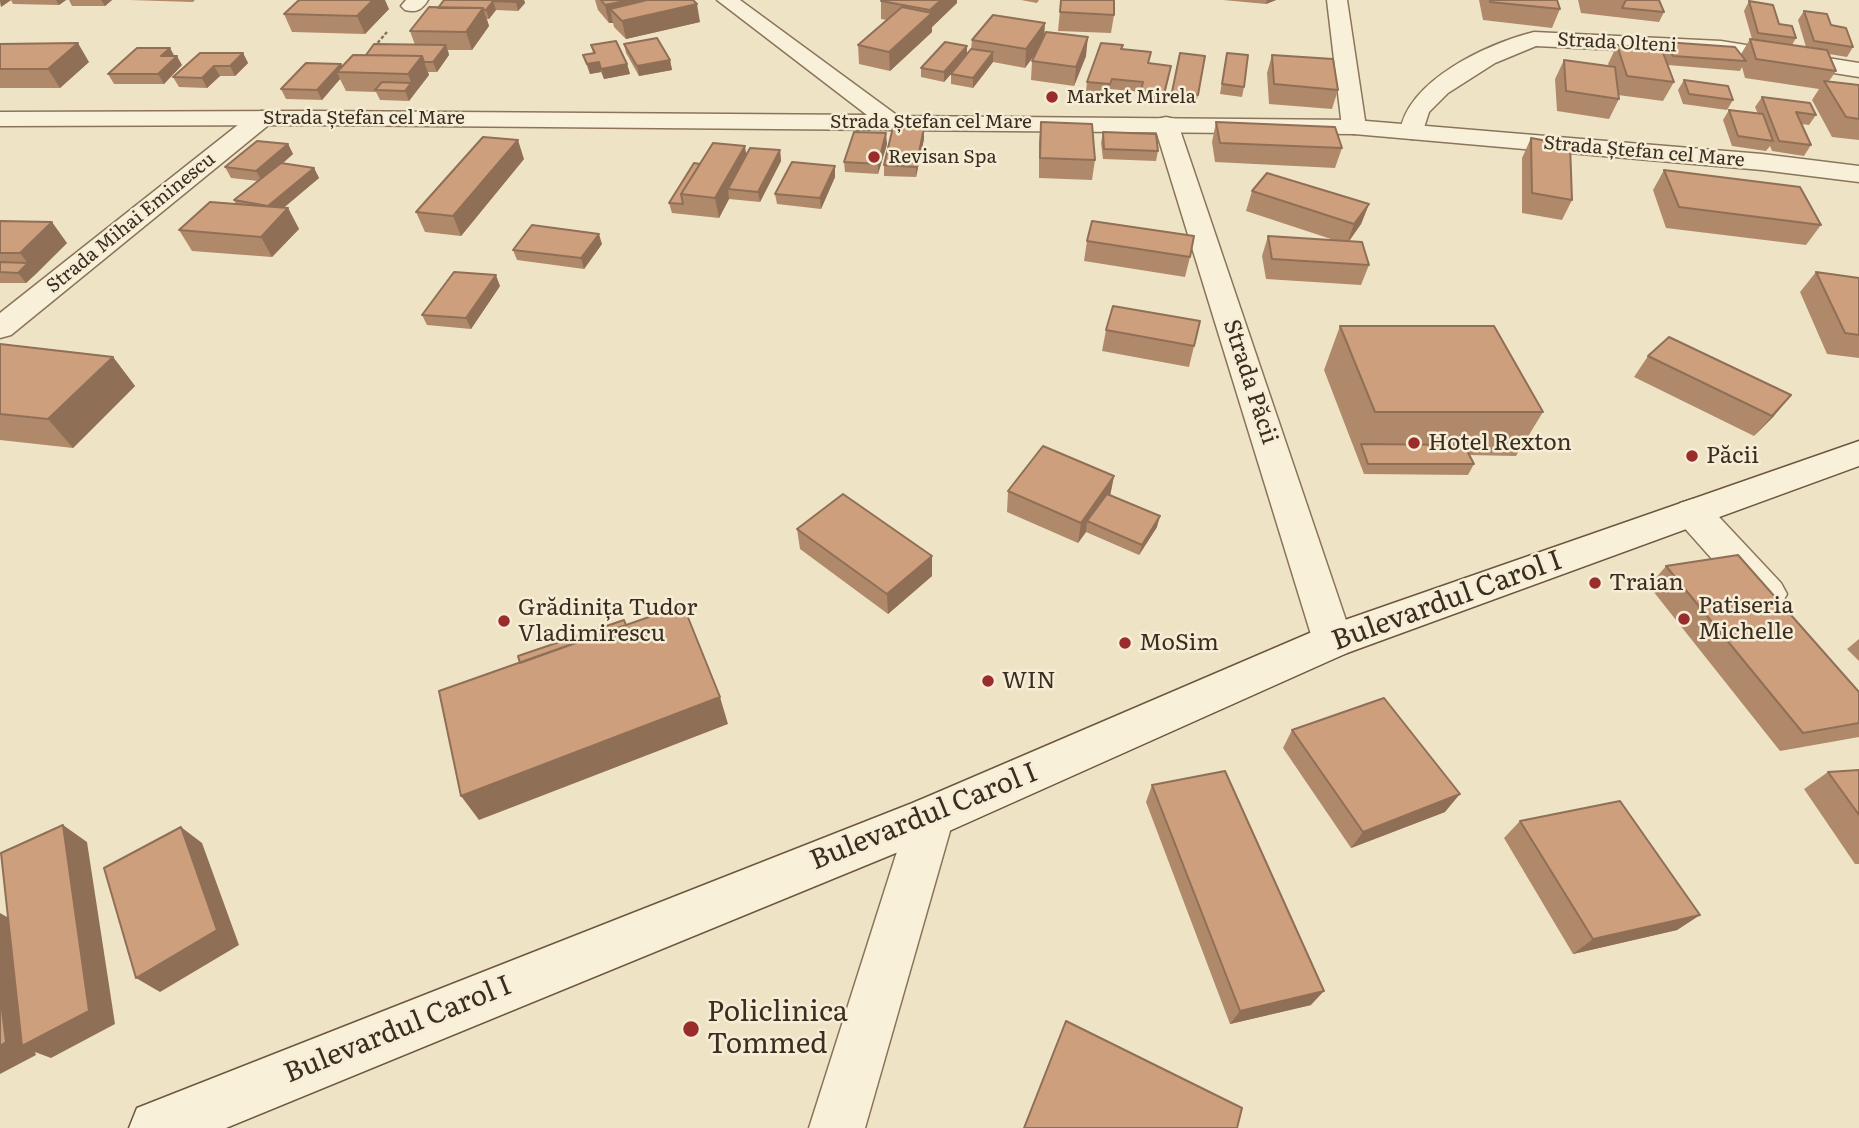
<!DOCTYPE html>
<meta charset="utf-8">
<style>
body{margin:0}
canvas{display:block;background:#efe3c6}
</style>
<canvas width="1859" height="1128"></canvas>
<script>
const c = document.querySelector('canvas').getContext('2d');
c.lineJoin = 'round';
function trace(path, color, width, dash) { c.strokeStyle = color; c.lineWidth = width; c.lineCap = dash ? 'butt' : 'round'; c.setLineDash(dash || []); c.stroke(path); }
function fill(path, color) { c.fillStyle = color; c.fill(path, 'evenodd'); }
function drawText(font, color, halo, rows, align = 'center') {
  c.font = font + ' Literata,serif'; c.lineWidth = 5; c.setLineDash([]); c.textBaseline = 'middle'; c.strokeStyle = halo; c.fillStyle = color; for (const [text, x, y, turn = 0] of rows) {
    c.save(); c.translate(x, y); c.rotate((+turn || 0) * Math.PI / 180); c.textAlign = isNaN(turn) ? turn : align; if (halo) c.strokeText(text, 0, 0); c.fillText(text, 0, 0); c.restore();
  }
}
const minor = new Path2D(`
 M406 0H428C422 10 416 13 405 10L401 6Z
 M1327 0H1347L1366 127 1363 132 1354 134 1345 132 1342 127Z
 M1534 32 1721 41 1859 63V77L1721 55 1536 46 1495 63 1448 93 1429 112 1421 137 1412 139 1403 137 1400 132C1408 80 1487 44 1534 32Z
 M262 111 271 113 274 118 271 123 11 335 0 338V313L253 113Z
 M1166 117 1175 119 1178 124 1353 641 1347 653 1333 658 1319 653 1313 641 1154 124 1157 119Z
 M1693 499 1706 503 1781 583 1787 594 1781 605 1767 609 1753 605 1680 523 1675 513 1680 503Z`);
const tertiary = new Path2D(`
 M717 0H740L898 116 1354 120 1762 154 1859 166V182L1762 170 1354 134 313 125 0 126V112L313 111 867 115Z
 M931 796 947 802 954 817 865 1128H809L908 817 915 802Z`);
const secondary = new Path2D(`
 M1859 441V466L1347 653 947 832 226 1128H129L137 1108 915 802 1319 629Z`);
trace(minor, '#8a755b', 3);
trace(tertiary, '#8a755b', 3);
trace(secondary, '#6c563e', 3);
trace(new Path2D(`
 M374 47 387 32`), '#8a755b', 2.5, [3.5, 2]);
fill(minor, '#f9f0da');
fill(tertiary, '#f9f0da');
fill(secondary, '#f9f0da');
fill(new Path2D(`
 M0 0H66L59 5 13 4 11 0 1 7Z
 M69 0H112L105 6H72Z
 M129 0H195L193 2Z
 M444 0H524L525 3 518 11 496 10 489 19H487L489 26 472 50H448L449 55 437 72H428L429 75 409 101 380 100 376 92 346 91 340 79 322 100 286 99 281 89 341 64 342 66 366 55 415 45 410 31 438 8Z
 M595 0H693L700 22 626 39 614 27 613 23H609L598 10Z
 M1021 0H1039L1037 3Z
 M1061 0 1114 15 1111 33 1058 31Z
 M1223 0H1276L1266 4Z
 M1479 0H1557L1560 9 1552 28 1483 20Z
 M1578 0H1659L1664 12 1659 22 1581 13Z
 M881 1 957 3 932 27V32L890 71 859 64 858 45 887 20 881 19Z
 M1749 1 1796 38 1792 45 1806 47 1798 20 1804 11 1831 25 1853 47 1847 57 1829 54 1836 71 1829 81 1859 85V82V140L1832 137 1812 100 1819 89 1745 78 1742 67 1740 71 1668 65 1674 82 1663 101 1618 95 1619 99 1609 119 1557 111 1555 79 1564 60 1609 66 1608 64 1617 45 1661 50 1665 42 1741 54 1750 39H1752L1744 11Z
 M389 9 365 34 292 32 284 14Z
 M1044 36 1086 56 1074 86 1031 80 1032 61 1037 51 1025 68 993 62 973 88 951 84V74L944 82 921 77V68L967 54 971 49 972 40Z
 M0 44 89 62 60 88H0Z
 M624 44 670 60 672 70 639 76 626 53Z
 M591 45 627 64 630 74 604 79 601 72 590 74 583 55 593 53Z
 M1123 45 1122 49 1169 76 1163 104 1139 101 1141 92 1110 89 1108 94 1086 92 1087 82Z
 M243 53 248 63 235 76H220L207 88 179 87 173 77Z
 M1180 53 1205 56 1196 105 1170 102Z
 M1272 55 1338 90 1332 109 1269 104 1267 73Z
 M1225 63 1244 87 1242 97 1220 94Z
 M182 65 164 84H114L108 74Z
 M1684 80 1733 100 1727 110 1683 104 1678 90Z
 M1762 97 1816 115 1809 125 1801 124 1811 145 1804 156 1772 151 1770 146 1766 151 1732 146 1723 120 1729 110 1758 114 1755 107Z
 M1041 122 1095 160 1092 180 1039 178V142Z
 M1216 122 1342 148 1335 168 1215 162 1212 142Z
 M1103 132 1158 151 1156 161 1103 159 1101 143Z
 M1531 138 1572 200 1562 220 1522 213V158Z
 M924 139 916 177 884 176V165Z
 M288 144 293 154 283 163 314 168 319 178 283 208H288L299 229 272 257 192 251 179 230 236 204 234 200 258 181 231 178 225 167Z
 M887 144 878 174 845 172 844 162Z
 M780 150 781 161 760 202 729 199 719 218 672 213 669 203 700 164Z
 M524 159 461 236 425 232 416 212Z
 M1664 170 1821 225 1806 245 1666 228 1653 190Z
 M835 177 821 209 777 204 775 194Z
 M1252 191 1369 204 1361 224 1349 241 1369 265 1361 285 1266 279 1262 256 1268 236 1334 240 1246 211Z
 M0 221 67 243 26 283H0Z
 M1087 241 1190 257 1185 277 1084 261Z
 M602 244 584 269 517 260 513 250Z
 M1816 272 1859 278V358L1827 354 1800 292Z
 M500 286 471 329 427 325 422 315Z
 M1200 321 1189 367 1102 351 1106 330Z
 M1340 326 1543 412 1516 456 1469 455 1474 464 1468 475 1364 474 1324 370Z
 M0 344 113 357 135 386 73 448 0 440Z
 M1648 356 1774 416 1754 436 1634 377Z
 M1114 476 1110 495 1157 527 1139 555 1086 532 1078 543 1007 512 1008 491Z
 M797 529 932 556V576L888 614 800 549Z
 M1666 566 1859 692V737L1780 751 1649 586Z
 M1859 639V661L1847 649Z
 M1292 730 1445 812 1351 848 1283 748Z
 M1859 770V864H1855L1804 789 1828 772Z
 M1152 785 1311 1005 1230 1024 1146 802Z
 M1520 821 1700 915 1677 930 1573 954 1504 838Z`), '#b0896b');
fill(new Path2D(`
 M0 0H11L1 7Z
 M56 0H66L59 5Z
 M101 0H112L105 6Z
 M373 0H385L389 9 365 34 357 16Z
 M517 0H524L525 3 518 11 516 2Z
 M622 0H689L697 4 700 22 626 39 622 21 610 9 613 23H609L605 5Z
 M941 0H957V3L932 27V32L890 71 889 52 930 15V10Z
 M1267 0H1276L1266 4Z
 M493 1 496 10 489 19 486 10Z
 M483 8 489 26 472 50 466 32Z
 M1045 23 1044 42 1025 68 1026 49Z
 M1088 37 1086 56 1074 86 1076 67Z
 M78 43 89 62 60 88 48 69Z
 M446 45 449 55 437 72 433 62Z
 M967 46V56L944 82V72Z
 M170 48 175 57 161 56Z
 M993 52V62L973 88V78Z
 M243 53 248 63 235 76 230 66Z
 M177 56 182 65 164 84 158 74Z
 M422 56 429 75 415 93 408 74Z
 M670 60 672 70 639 76 637 66Z
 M599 62 601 72 590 74 587 64Z
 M341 64 345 72H337L340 79 322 100 317 90Z
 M627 64 630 74 604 79 601 69Z
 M214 66 220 76 207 88 202 78Z
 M411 83 415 93 409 101 405 91Z
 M924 128V139L916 177V167Z
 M886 133 887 144 878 174V164Z
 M518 140 524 159 461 236 453 216Z
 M288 144 293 154 262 181 256 171Z
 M745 146 748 166 728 189 729 199 719 218 715 198Z
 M780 150 781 161 760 202 758 192Z
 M835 166V177L821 209 820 198Z
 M314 168 319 178 274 216 268 206Z
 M1369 204 1361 224 1347 244 1354 224Z
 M288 208 299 229 272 257 261 237Z
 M52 222 67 243 36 274 20 253Z
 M599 234 602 244 584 269 581 258Z
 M28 263 36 274 26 283 18 273Z
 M496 275 500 286 471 329 466 318Z
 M113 357 135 386 73 448 48 419Z
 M1791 395 1774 416 1754 436 1772 416Z
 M1114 476 1110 496 1087 521 1086 532 1078 543 1081 523Z
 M1160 516 1157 527 1139 555 1142 545Z
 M932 556V576L888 614 887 594Z
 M720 697 728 724 479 820 461 796Z
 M1460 794 1445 812 1351 848 1363 832Z
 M63 825 87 842 115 1024 51 1058 35 1052 36 1055 0 1074V913L16 922Z
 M181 827 202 843 239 945 160 992 136 978Z
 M1700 915 1677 930 1573 954 1593 939Z
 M1324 991 1311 1005 1230 1024 1240 1011Z`), '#906f57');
const building = new Path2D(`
 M299 0H373L357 16 284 14Z
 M444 0H517L516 2 493 1 486 10H484L483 8H438Z
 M601 0H630L605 5Z
 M647 0H693L697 4 622 21 610 9Z
 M882 0H941L930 10 881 1Z
 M1061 0H1114V15L1060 12Z
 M1490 0H1557L1560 9 1490 2Z
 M1626 0H1659L1664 12 1622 8Z
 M1749 1 1773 5 1779 24 1792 26 1796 38 1758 33Z
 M429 7 483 8 466 32 410 31Z
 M902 7 932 13 889 52 858 45Z
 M1804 11 1827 14 1831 25 1846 28 1853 47 1814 41Z
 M993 15 1045 23 1026 49 972 40Z
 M1046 32 1088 37 1076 67 1032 61Z
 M657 38 670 60 637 66 624 44Z
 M1750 39 1827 50 1836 71 1756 59Z
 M616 41 627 64 601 69 599 62 587 64 583 55 595 53 591 45Z
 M945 42 967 46 944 72 921 68Z
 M1665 42 1735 47 1746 61 1673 56Z
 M78 43 48 69H0V44Z
 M1101 43 1123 45 1121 49 1151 52 1148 63 1171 66 1164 94 1141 91 1143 82 1112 79 1110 84 1087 82Z
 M374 44 446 45 433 62H424L422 56 366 55Z
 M1617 45 1662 50 1674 82 1627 76Z
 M137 48H170L161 56H177L158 74H108Z
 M971 49 993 52 973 78 951 74Z
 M200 53H243L230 66H214L202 78 173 77Z
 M1180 53 1205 56 1198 95 1172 92Z
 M1227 53 1248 55 1244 87 1222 84Z
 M353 55 422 56 408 74 337 72Z
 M1272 55 1333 59 1338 90 1274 84Z
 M1564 60 1615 67 1619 99 1566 91Z
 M306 63 341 64 317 90 281 89Z
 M1684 80 1728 86 1733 100 1689 94Z
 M1824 81 1859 85V119L1846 117Z
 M382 82 411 83 405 91 375 90Z
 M1762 97 1810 103 1816 115 1796 112 1811 145 1779 141Z
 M1729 110 1763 114 1773 141 1738 136Z
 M1041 122 1092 124 1095 160 1040 158Z
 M1216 122 1335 127 1342 148 1220 143Z
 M893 127 924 128 916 167 884 165Z
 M854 132 886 133 878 164 844 162Z
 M1103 132 1156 134 1158 151 1104 149Z
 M483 137 518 140 453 216 416 212Z
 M1531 138 1570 145 1572 200 1532 193Z
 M257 141 288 144 256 171 225 167Z
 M713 143 745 146 715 198 681 194Z
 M750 148 780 150 758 192 728 189Z
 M792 162 835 166 820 198 775 194Z
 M281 163 314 168 268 206 234 200Z
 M694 163 700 164 681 194 683 204 669 203Z
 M1664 170 1800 187 1821 225 1679 207Z
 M1267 173 1369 204 1354 224 1252 191Z
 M210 202 288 208 261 237 179 230Z
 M0 221 52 222 20 253H0Z
 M1092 221 1194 236 1190 257 1087 241Z
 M532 225 599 234 581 258 513 250Z
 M1268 236 1362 242 1369 265 1272 259Z
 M0 262 28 263 18 273 0 272Z
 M454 272 496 275 466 318 422 315Z
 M1816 272 1859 278V335L1845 333Z
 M1113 306 1200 321 1194 346 1106 330Z
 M1340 326H1494L1543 412H1375Z
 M1669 337 1791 395 1772 416 1648 356Z
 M0 344 113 357 48 419 0 414Z
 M1361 444 1464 445 1474 464H1368Z
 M1043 446 1114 476 1081 523 1008 491Z
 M843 494 932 556 887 594 797 529Z
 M1107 494 1160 516 1142 545 1087 521Z
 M1738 555 1859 692V723L1803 733 1666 566Z
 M683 605 720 697 461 796 439 691Z
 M624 620 626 625 520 663 518 656Z
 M1384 698 1460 794 1363 832 1292 730Z
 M1859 770V815L1828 772Z
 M1225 771 1324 991 1240 1011 1152 785Z
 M1620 801 1700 915 1593 939 1520 821Z
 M63 825 89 1011 22 1046 1 853Z
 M181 827 217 930 136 978 104 868Z
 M0 994 6 1042 0 1046Z
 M1066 1021 1242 1108 1237 1128H1024Z`);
fill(building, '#cd9f7c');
trace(building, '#906f57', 2);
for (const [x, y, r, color] of [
 [1052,97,7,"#9a2c2b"],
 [874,157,7,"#9a2c2b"],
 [1414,443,7,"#9a2c2b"],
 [1692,456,7,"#9a2c2b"],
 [1595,583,7,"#9a2c2b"],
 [1684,619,7,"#9a2c2b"],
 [504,621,7,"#9a2c2b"],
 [1125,643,7,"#9a2c2b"],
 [988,681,7,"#9a2c2b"],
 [691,1029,9,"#9a2c2b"]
]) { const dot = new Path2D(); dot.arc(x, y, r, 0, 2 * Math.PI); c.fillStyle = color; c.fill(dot); trace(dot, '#f6edd6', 2.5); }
drawText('19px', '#3b2d1f', '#f6edd6', [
 ["Strada Olteni",1617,43,3],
 ["Strada Ștefan cel Mare",364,118],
 ["Strada Ștefan cel Mare",931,122],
 ["Strada Ștefan cel Mare",1644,152,5],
 ["Strada Mihai Eminescu",131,223,-39]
]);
drawText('19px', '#3b2d1f', '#f6edd6', [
 ["Market Mirela",1066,97],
 ["Revisan Spa",888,157]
], 'left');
drawText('23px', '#3b2d1f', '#f6edd6', [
 ["Strada Păcii",1250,382,72]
]);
drawText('23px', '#3b2d1f', '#f6edd6', [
 ["Hotel Rexton",1428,443],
 ["Păcii",1706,456],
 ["Traian",1609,583],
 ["Patiseria",1698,606],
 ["Michelle",1698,632],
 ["Grădinița Tudor",518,608],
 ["Vladimirescu",518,634],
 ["MoSim",1139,643],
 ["WIN",1002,681]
], 'left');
drawText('28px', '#3b2d1f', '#f6edd6', [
 ["Bulevardul Carol I",1447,601,-20],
 ["Bulevardul Carol I",924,817,-22],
 ["Bulevardul Carol I",398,1030,-22]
]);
drawText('28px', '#3b2d1f', '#f6edd6', [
 ["Policlinica",707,1013],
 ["Tommed",707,1045]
], 'left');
</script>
